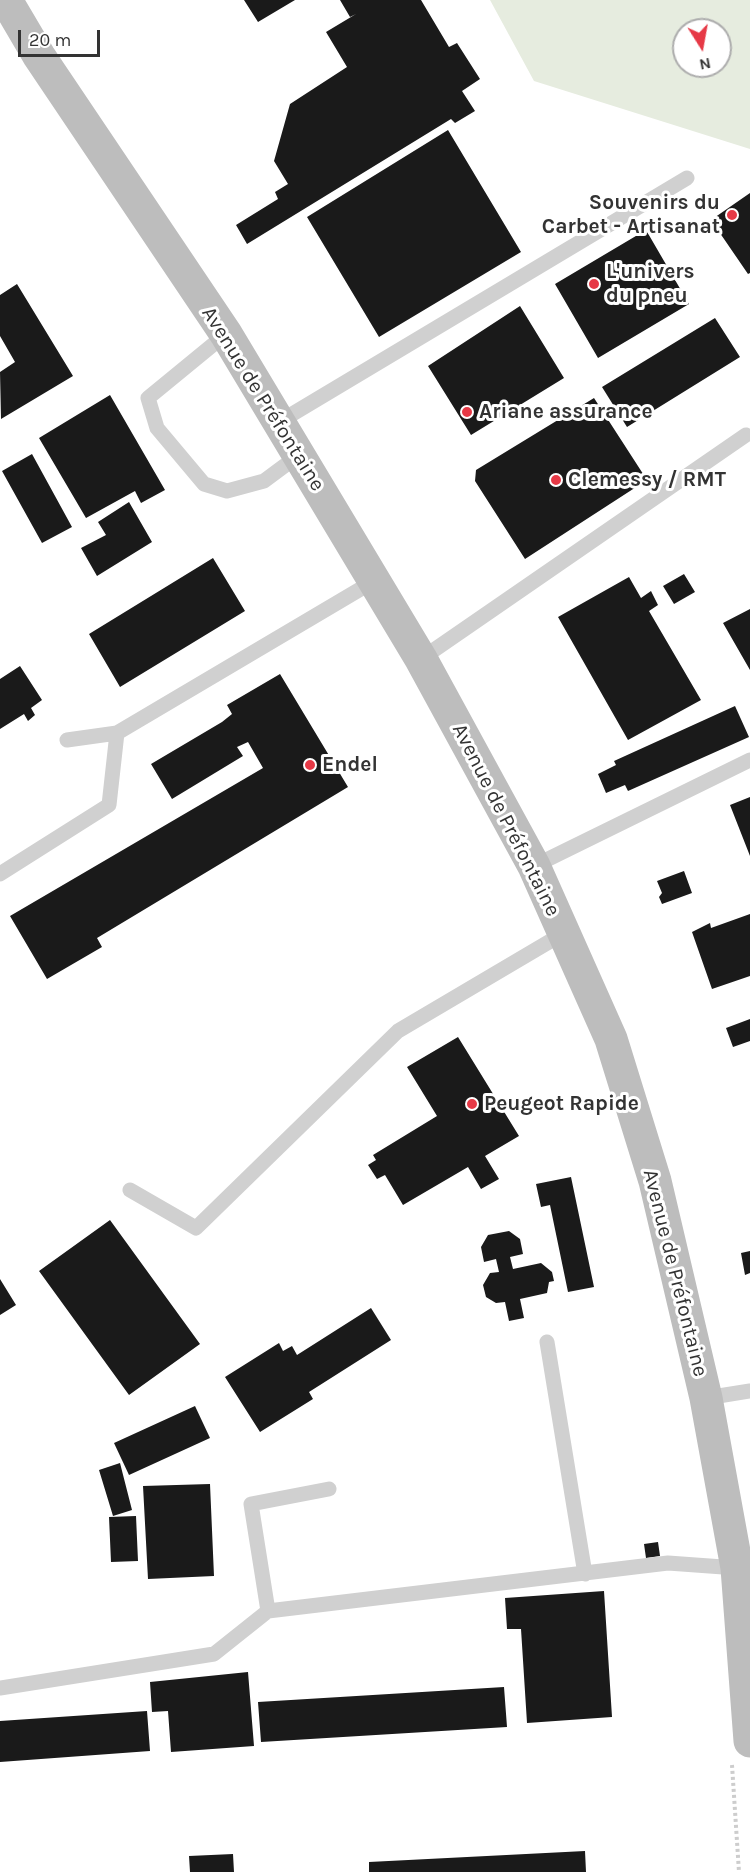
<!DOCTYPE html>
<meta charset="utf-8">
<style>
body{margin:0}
#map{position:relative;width:750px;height:1872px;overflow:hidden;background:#fff;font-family:Karla,sans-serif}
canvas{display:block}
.north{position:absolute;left:672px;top:18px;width:60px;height:60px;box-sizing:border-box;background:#fff;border:2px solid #adadad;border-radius:50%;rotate:169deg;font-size:16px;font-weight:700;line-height:24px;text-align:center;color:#333}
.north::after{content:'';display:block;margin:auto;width:21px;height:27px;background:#e63946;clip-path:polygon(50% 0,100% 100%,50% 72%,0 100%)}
.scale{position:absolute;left:18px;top:30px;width:82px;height:27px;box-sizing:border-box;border:3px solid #333;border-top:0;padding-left:8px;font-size:18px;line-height:21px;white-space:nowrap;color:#333;-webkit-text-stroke:4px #fff;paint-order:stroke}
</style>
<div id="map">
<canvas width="750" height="1872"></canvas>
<div class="north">N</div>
<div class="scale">20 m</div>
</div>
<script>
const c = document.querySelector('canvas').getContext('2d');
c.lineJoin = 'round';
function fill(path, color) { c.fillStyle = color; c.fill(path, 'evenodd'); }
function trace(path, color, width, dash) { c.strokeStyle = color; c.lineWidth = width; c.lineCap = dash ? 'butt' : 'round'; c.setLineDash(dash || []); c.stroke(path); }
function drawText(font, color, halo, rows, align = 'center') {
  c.font = font + ' Karla,sans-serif'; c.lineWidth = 6; c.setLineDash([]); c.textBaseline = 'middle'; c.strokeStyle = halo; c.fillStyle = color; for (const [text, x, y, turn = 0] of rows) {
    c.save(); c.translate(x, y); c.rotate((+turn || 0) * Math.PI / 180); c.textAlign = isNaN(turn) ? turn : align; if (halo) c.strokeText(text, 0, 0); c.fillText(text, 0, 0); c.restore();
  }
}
fill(new Path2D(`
 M490 0H750V149L534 81ZM684 30H720V66H684Z`), '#e6ecdf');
fill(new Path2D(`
 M244 0H295L258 22Z
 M340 0H421L449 47 457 43 480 79 462 91 475 111 455 123 451 119 247 244 236 225 278 199 275 192 288 184 274 161 290 104 347 67 326 32 356 14 350 17Z
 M448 130 521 252 379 337 307 217Z
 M750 193V273L748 274 711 220Z
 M646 230 689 304 598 358 555 284Z
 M17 284 73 376 1 419 0 372 15 362 0 336V295Z
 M520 306 564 378 471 435 428 366Z
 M715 318 740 357 627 427 602 387Z
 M110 395 165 490 141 503 135 491 86 518 39 438Z
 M594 398 647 480 525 559 475 481 476 470Z
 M32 454 72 527 42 543 2 471Z
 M129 502 152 542 97 576 81 548 106 535 98 522Z
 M213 558 245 611 120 687 89 634Z
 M684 574 695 592 674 604 663 586Z
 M629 577 641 598 651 591 658 605 649 611 701 700 628 740 558 617Z
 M750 609V670L723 623Z
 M20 666 42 700 31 708 35 715 28 721 24 714 0 729V679Z
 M280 674 348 787 97 938 102 947 47 979 10 916 263 768 248 742 237 747 243 756 172 799 151 764 222 722 232 714 227 705Z
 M735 706 749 737 628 791 625 785 606 793 598 774 616 765 614 761Z
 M750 797V856L730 805Z
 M684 871 692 893 662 904 659 897 662 893 657 881Z
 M750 914V976L712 989 692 932 710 923 711 928Z
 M750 1019V1041L733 1047 726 1028Z
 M458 1037 519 1136 485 1156 499 1179 481 1189 468 1167 403 1205 385 1175 377 1179 368 1165 376 1160 373 1155 437 1116 407 1067Z
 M571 1177 594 1287 568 1292 550 1205 541 1207 536 1184Z
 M110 1220 200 1344 129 1395 39 1271Z
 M509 1231 520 1239 523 1254 510 1257 513 1269 541 1263 552 1272 554 1281 549 1282 547 1293 520 1299 524 1318 509 1321 505 1302 496 1303 486 1297 483 1285 490 1273 499 1272 496 1259 484 1262 481 1247 488 1235Z
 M750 1251V1273L745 1275 741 1253Z
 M0 1279 16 1305 0 1315Z
 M371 1308 391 1340 309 1392 313 1399 260 1432 225 1377 279 1343 283 1351 292 1346 297 1355Z
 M195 1406 210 1438 129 1475 114 1443Z
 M120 1463 132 1510 113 1516 99 1470Z
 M210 1484 214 1576 148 1579 143 1486Z
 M136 1516 138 1561 111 1562 109 1517Z
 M658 1542 660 1556 646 1558 644 1544Z
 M604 1591 612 1717 527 1723 521 1629H507L505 1598Z
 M248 1672 254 1746 171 1752 168 1711 152 1712 150 1682Z
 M504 1687 507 1727 261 1742 258 1702Z
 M147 1711 150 1751 0 1762V1721Z
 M585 1851 586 1872H369V1862Z
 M233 1854 234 1872H190L189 1856Z`), '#1a1a1a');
trace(new Path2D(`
 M732 1765 739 1872`), '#cdcdcd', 4, [3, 3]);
trace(new Path2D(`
 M226 334 148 398 157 428 204 484 227 491 264 481 299 455
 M279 422 687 178
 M421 659 746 435
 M67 740 117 733
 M534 866 750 760
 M0 874 109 805 117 733 374 581
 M130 1190 196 1228 398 1031 564 933
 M547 1342 585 1574
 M706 1398 750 1391
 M329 1489 251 1504 268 1611 668 1563 737 1568
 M0 1688 214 1654 268 1611`), '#d0d0d0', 15);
trace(new Path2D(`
 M6 0 39 56 226 334 421 659 534 866 611 1039 655 1181 706 1398 737 1568 750 1741`), '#bdbdbd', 33);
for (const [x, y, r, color] of [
 [732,215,6,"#e63946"],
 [594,284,6,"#e63946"],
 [467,412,6,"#e63946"],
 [556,480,6,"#e63946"],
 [310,765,6,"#e63946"],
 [472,1104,6,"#e63946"]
]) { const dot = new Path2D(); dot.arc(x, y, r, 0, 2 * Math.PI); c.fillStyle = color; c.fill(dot); trace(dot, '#fff', 2); }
drawText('bold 21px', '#333', '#fff', [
 ["Souvenirs du",720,203,"right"],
 ["Carbet - Artisanat",720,227,"right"],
 ["L'univers",606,272],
 ["du pneu",606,296],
 ["Ariane assurance",479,412],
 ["Clemessy / RMT",568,480],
 ["Endel",322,765],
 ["Peugeot Rapide",484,1104]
], 'left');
drawText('21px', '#333', '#fff', [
 ["Avenue de Préfontaine",263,399,58],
 ["Avenue de Préfontaine",506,820,63],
 ["Avenue de Préfontaine",675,1273,76]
]);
</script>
